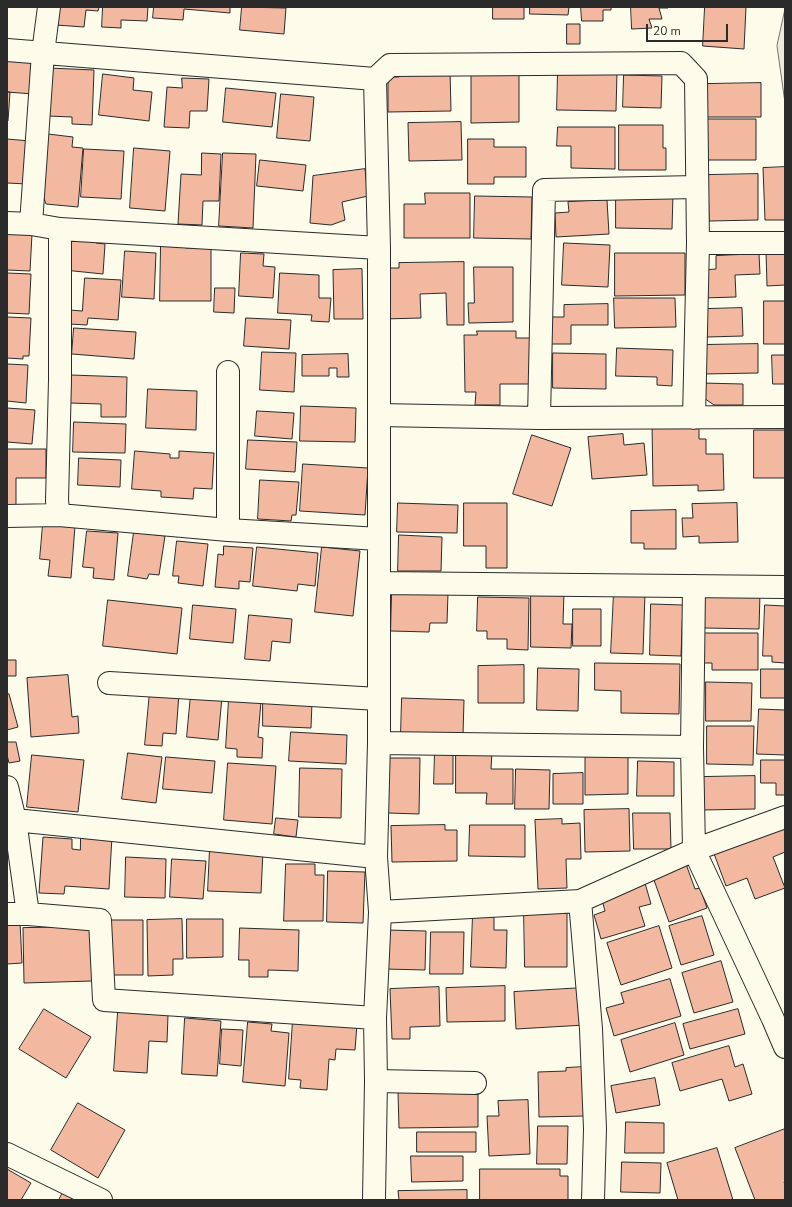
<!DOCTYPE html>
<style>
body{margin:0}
#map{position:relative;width:792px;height:1207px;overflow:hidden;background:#fdfbea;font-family:"Nunito Sans",sans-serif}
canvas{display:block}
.frame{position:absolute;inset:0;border:8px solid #2b2b2b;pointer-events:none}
.scale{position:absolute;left:646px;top:24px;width:82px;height:18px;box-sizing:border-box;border:2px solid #2b2b2b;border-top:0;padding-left:5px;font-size:12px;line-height:14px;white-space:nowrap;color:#2b2b2b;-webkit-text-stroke:3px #fdfbea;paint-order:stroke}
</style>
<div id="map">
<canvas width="792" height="1207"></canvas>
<div class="frame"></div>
<div class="scale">20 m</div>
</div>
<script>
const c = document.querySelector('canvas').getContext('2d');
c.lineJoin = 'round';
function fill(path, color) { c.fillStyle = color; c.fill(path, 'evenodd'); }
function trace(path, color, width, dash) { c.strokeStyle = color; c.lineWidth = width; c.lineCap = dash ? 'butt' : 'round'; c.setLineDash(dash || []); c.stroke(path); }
const green = new Path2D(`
 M785 9V103L777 46Z`);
fill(green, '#ecebdb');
trace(green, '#74746e', 1);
const building = new Path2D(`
 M58 7H99L98 11 86 10 84 27 56 25Z
 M103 7H148L147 21 121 20V28L102 27Z
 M154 7H230V13L184 9 183 20 153 18Z
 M242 7 286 8 284 34 240 30Z
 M493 7H524V19H493Z
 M530 7H569L568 15 530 14Z
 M581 7H611V10H603V21H582Z
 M631 7H668V8H659L662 19H649L652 28 632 29Z
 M705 7H746L744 49 703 46Z
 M567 24H580V44H567Z
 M7 57 35 59 33 94 7 92Z
 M49 68 94 70 92 125 72 124V117L47 116Z
 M519 68V122L471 123V69Z
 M450 69 451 111 388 112V77H399V70Z
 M558 71 617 72 616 111 557 110Z
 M103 74 134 78 133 90 152 92 149 121 99 115Z
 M624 75 662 76 661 108 623 107Z
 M182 78 209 79 207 111H190L189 128 164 127 167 87 182 88Z
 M761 83V117H705V84Z
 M226 88 276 93 272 127 223 122Z
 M7 92H10L8 121H7Z
 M281 94 314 97 310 141 277 138Z
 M706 119H756V160H707Z
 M461 122 462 160 409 161 408 123Z
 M619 125H663V148H666V170H619Z
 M558 127H615V169L571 168V146H557Z
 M48 134 73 137 72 147 83 148 78 207 46 204 42 193Z
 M7 139 30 141 27 184 7 183Z
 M468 139H494V147H526V177H494V184H468Z
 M134 148 170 151 165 211 130 208Z
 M84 149 124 151 121 199 81 197Z
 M202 153 221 154 219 201H203L202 225 178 224 181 174 201 175Z
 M223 153 256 154 253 228 219 226Z
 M260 160 306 165 303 191 257 186Z
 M785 167V220H765L763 168Z
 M365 169 368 196 342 202 345 220 331 225 310 223 313 176Z
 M758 174V220L709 221 708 175Z
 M425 193H470V238H404V204H425Z
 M616 193 673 194 672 229 616 228Z
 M475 196 532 197 531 239 474 238Z
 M607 200 609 234 556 237 555 213 569 212 568 202Z
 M68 232 96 235V243L105 244 103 274 64 270Z
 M7 233 32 234 30 271 7 270Z
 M161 243 186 244V248L211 247V301H160Z
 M564 243 610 245 608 287 562 285Z
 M785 250V285L767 286 766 251Z
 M125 251 156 253 154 299 122 297Z
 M241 253 264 254 263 266 275 267 273 298 239 296Z
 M615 253H685V295L615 296Z
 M759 254 760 274 735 275 736 297 703 298 702 270 716 269V256Z
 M464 262V325H447L446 293 420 294 421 318 384 319 383 268H399V263Z
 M474 267H513V322L469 323 468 303H474Z
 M362 269 363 319H334L333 270Z
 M7 273 31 274 29 314 7 313Z
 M280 273 319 275V298H331L329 322 311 321 312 315 278 313Z
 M85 278 121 280 118 320 88 318 87 325 69 324 70 310 82 311Z
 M215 288H235L234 313 214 312Z
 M614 298H675L676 327 615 328Z
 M764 301H785V344H764Z
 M608 304V325H571V344H547V317H564V305Z
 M742 308 743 336 707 337 706 309Z
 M7 317 31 318 29 356H23V359L7 358Z
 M246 318 291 320 289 349 244 346Z
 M74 328 136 332 134 359 72 354Z
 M477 331H516V338H535V384H500V405H475L476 392H465L464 335H477Z
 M758 344V373L703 374 702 345Z
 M617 348 673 350 672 386 657 385V377L616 376Z
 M262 352 296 353 294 392 260 390Z
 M553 353 606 354V389L553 388Z
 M348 354 349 377H337V368H329V376H302V355Z
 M772 355H785V384H773Z
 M7 364 28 365 26 403 7 401Z
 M71 375 127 377 126 417H101V404L70 403Z
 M701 383 743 384V405H714L701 396Z
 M148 389 197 391 196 430 146 428Z
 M301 406 356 408 355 442 300 441Z
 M7 408 35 410 32 444 7 442Z
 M257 411 294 413 292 439 255 436Z
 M74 422 126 424 125 453 73 452Z
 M699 422V439H706V454H723L724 490 698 491V485L653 486 652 423Z
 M754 430H785V478H754Z
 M623 434 624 445 644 443 647 475 592 479 588 437Z
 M532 435 571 448 552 506 513 494Z
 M248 440 297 442 295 472 246 469Z
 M7 449H46V478H16V507H7Z
 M135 451 170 454V458H179V451L214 453 212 489 194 488 193 499 161 497V491L132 489Z
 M79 458 121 460 120 487 78 485Z
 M303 464 368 468 365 515 300 511Z
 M260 480 299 482 296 515H292L291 521 258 519Z
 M398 503 458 505 457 533 397 532Z
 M464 503H507V568H486V546H464Z
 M737 503 738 542 699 543V536L683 537 682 518H693L692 504Z
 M676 510V549H644V543H631V511Z
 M43 524 75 526 71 578 48 576 50 560 40 559Z
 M87 531 118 533 114 580 93 578 94 568 83 567Z
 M134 532 165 536 159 575 149 574 147 579 128 576Z
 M399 535 442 537 441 571H398Z
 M177 541 208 544 203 586 178 583 179 576H173Z
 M224 546 253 548 250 582 239 581V589L215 587 218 554 223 555Z
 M257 547 318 553 315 586 298 584 297 591 253 586Z
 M322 547 360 551 353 616 315 612Z
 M392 592 448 593 447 623H430L429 632 391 631Z
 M531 592H564L563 624H572L571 648 531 647Z
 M614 592 645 593 643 654 611 653Z
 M705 593H760L759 629 705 628Z
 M478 597 529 598 528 650 507 649V639H487V631H477Z
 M108 600 182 608 177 654 103 646Z
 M651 604 683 605 681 656 650 655Z
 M193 605 236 609 233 643 190 639Z
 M765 605 785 606V663L772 662V656H763Z
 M573 609H601V646H573Z
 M249 615 292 619 290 643 272 641 270 661 245 659Z
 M704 633H758V670H712V663H704Z
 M7 660H16V676H7Z
 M595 663 680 664 679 714 621 713V691L595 690Z
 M524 665V703H478V666Z
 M538 668 579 669 578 711 537 710Z
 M761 669H785V698H761Z
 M68 675 72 717 78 716 79 733 31 737 27 678Z
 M706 682 752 683 751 721H706Z
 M150 691 179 693 176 734 163 733 162 746 145 745Z
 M9 694 18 727 7 730V695Z
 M191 694 222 697 218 740 187 737Z
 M402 698 464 700 463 735 401 733Z
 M229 699 261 701 258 737 263 738 262 758 237 757V749L226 748Z
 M263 700 312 702 311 728 263 726Z
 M759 709 785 710V755L757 754Z
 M707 726H754L753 765 707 764Z
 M291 732 347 735 346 764 289 761Z
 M7 742H16L20 761 9 763 7 755Z
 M435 750 453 751V784H434Z
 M456 751H492L491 769H513V804H486L487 793H456Z
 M128 753 162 757 156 803 122 799Z
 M32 755 84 760 78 812 27 807Z
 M628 756V794L585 795V757Z
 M166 757 215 761 212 793 163 789Z
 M389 758H420L419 814 388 813Z
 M761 760H785V795H776V783H761Z
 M638 761 674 762V796H637Z
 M228 763 276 766 272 824 224 820Z
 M300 768 342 769 341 818 299 817Z
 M516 769 550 770 549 809H515Z
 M583 773V804H553V774Z
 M755 776V809L702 810V777Z
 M629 809 630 851 585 852 584 810Z
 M633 813H670L671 849H634Z
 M276 818 298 820 296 837 274 834Z
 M562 819V824L580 823 581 859H566L567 888 538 889 535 820Z
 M785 824V852L773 857 785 888 755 899 747 878 726 886 713 851Z
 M445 825V830H457V861L392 862 391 826Z
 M470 825H525V857L469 856Z
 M81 834 112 836 109 889 65 886 64 894 39 893 43 837 72 839V849L80 850Z
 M210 848 263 851 261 893 208 891Z
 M126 857 166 859 165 898 125 897Z
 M172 859 206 861 203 899 170 897Z
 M286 864H315V875H324L323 921H284Z
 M686 864 695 889 700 888 707 908 669 922 654 880Z
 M328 871 365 872 363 923 327 922Z
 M645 883 651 904 639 907 645 926 601 939 594 915 605 911 602 900Z
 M524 913H567V967H525Z
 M473 914 494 915V930H507L506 968 471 967Z
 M702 916 714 955 681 965 669 926Z
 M182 919 183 959H173V975L148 976 147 920Z
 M187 919H223V957L187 958Z
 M111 920H143V975H111Z
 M20 922 22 963 7 964V923Z
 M659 926 672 968 621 985 607 943Z
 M91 927 92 981 24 983 23 928Z
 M240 928 299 930 298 971 268 970V977H249V960H239Z
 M386 930 426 931 425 970 385 969Z
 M431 932H464L463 974H430Z
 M721 961 733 1002 694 1013 682 973Z
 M670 979 681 1016 614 1036 606 1008 624 1003 621 993Z
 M505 986V1021L447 1022 446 988Z
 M439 987 440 1026 410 1027V1039H392L390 989Z
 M583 988 585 1025 516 1029 514 992Z
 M44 1009 91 1037 66 1078 19 1049Z
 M738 1009 745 1034 690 1049 683 1024Z
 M118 1012 168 1015 167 1042 149 1041 147 1073 114 1071Z
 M185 1018 221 1021 217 1076 182 1074Z
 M293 1020 357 1024 355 1050 336 1049 335 1060 329 1059 327 1090 300 1088 301 1080 289 1079Z
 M248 1022 272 1024 271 1031 289 1033 285 1086 243 1082Z
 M675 1023 684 1055 630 1072 621 1040Z
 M222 1029 243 1030 241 1066 220 1064Z
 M729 1046 735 1067 743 1064 752 1094 729 1101 722 1079 680 1091 672 1063Z
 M584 1067 585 1116 539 1117 538 1072 566 1071V1068Z
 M655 1078 660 1105 616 1113 611 1086Z
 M478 1090V1127L399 1128 398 1092Z
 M528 1100 530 1154 489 1156 487 1116H499L498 1101Z
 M78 1103 125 1130 98 1178 51 1150Z
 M626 1122 664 1123V1153H625Z
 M538 1126H568L567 1164H537Z
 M785 1129V1181L784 1182 785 1185V1200H755L735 1148Z
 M417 1132H476V1152H417Z
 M717 1148 733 1200H678L667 1163Z
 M411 1156H463V1181L412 1182Z
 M622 1162 661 1163 660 1193 621 1192Z
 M7 1169 31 1183 21 1200H7Z
 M480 1169H560V1176H568V1200H480Z
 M467 1190V1200H399L398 1191Z
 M63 1192 79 1200H59Z`);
fill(building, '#f2b8a0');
trace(building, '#2b2b2b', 1);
const minor = new Path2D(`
 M7 50 375 79
 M7 223 31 224 60 229 379 248
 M31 224 43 53 49 7
 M228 372V530
 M379 415 539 418 785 417
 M539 418 544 190 697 187
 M694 418 698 243
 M59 515 57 501 60 380V229
 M7 516 59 515 228 530 379 539
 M379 583 785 587
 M694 586 692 747 694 850 773 1019 785 1047
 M109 683 378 699
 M379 743 692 747
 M7 787 15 820 28 914
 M15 820 376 857
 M580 901 591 1029 595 1129 593 1200
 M380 912 580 901 694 850 785 817
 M7 914H28L100 920 104 1000 375 1018
 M376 1081 475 1083
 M7 1154 101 1200
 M374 1200 376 1081 375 1018 380 912 376 857 379 743V248L375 79 390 65 681 63 696 79 698 243H785`);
trace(minor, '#2b2b2b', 24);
trace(minor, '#fdfbea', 22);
</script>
